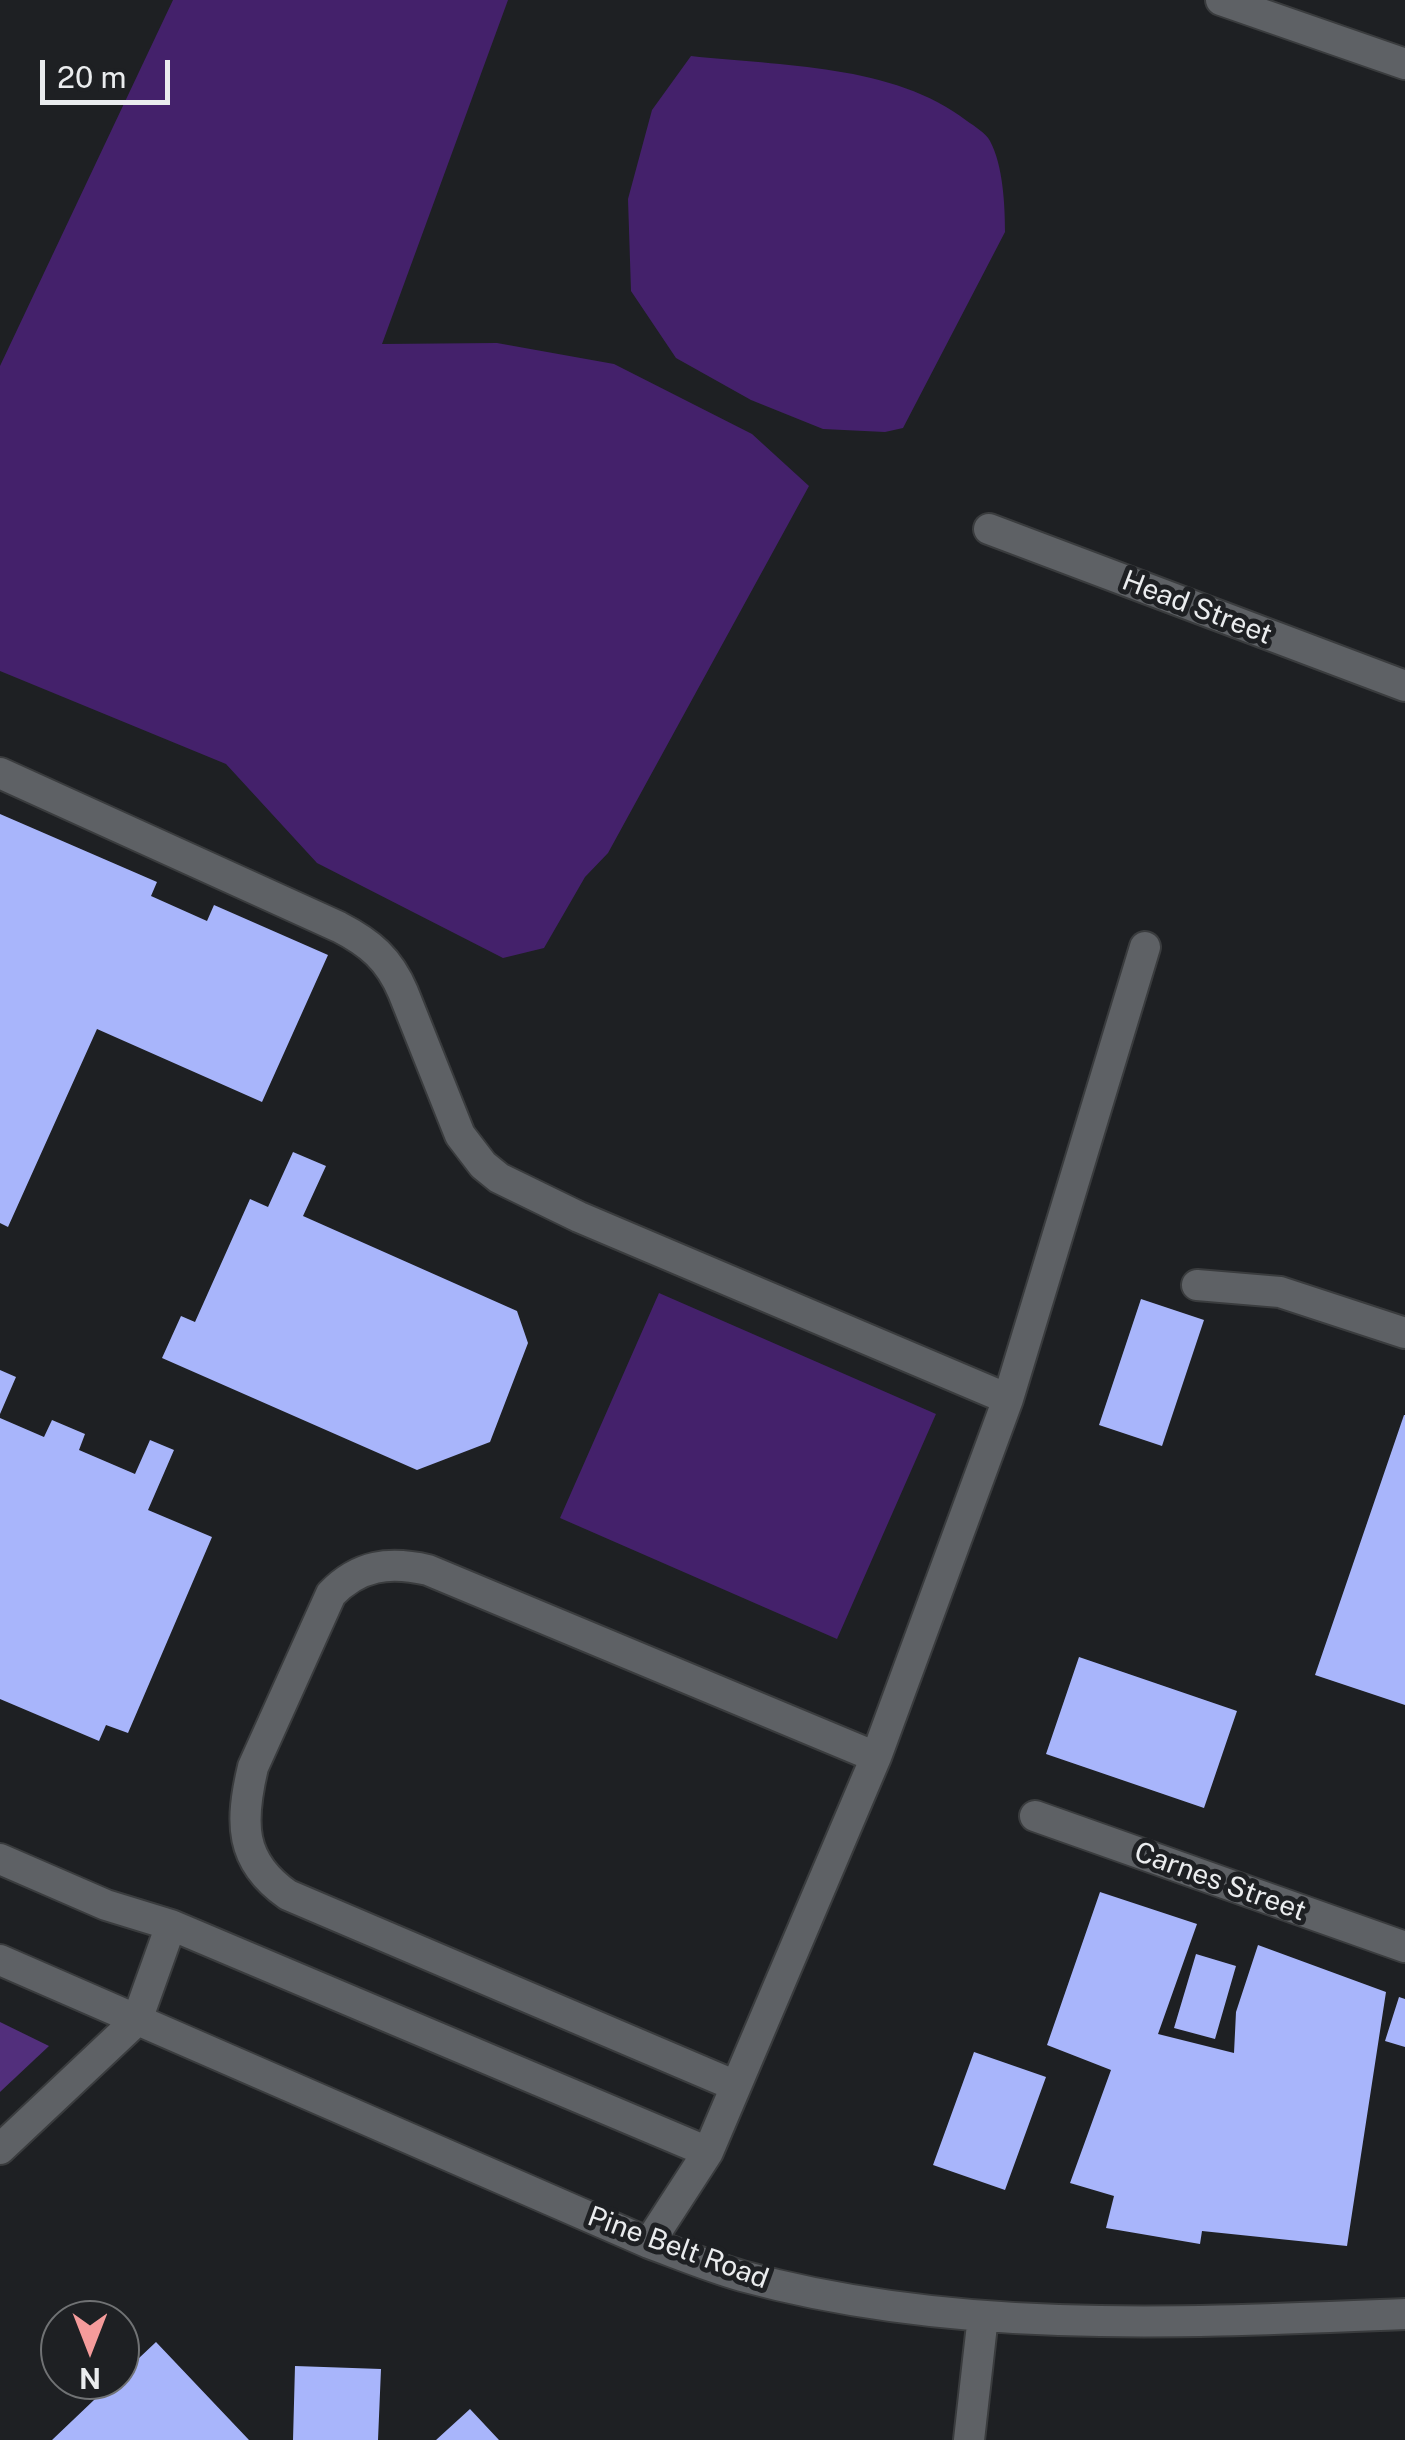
<!DOCTYPE html>
<style>
body{margin:0}
#map{position:relative;width:1405px;height:2440px;overflow:hidden;background:#1e2023;font-family:"Public Sans",sans-serif}
canvas{display:block}
.north{position:absolute;left:40px;top:2300px;width:100px;height:100px;box-sizing:border-box;background:#1e2023;border:2px solid #707274;border-radius:50%;rotate:180deg;font-size:28px;font-weight:700;line-height:40px;text-align:center;color:#eaecee}
.north::after{content:'';display:block;margin:auto;width:35px;height:45px;background:#f59b9b;clip-path:polygon(50% 0,100% 100%,50% 72%,0 100%)}
.scale{position:absolute;left:40px;top:60px;width:130px;height:45px;box-sizing:border-box;border:5px solid #eaecee;border-top:0;padding-left:12px;font-size:30px;line-height:35px;white-space:nowrap;color:#eaecee;-webkit-text-stroke:8px #1e2023;paint-order:stroke}
</style>
<div id="map">
<canvas width="1405" height="2440"></canvas>
<div class="north">N</div>
<div class="scale">20 m</div>
</div>
<script>
const c = document.querySelector('canvas').getContext('2d');
c.lineJoin = 'round';
function fill(path, color) { c.fillStyle = color; c.fill(path, 'evenodd'); }
function trace(path, color, width, dash) { c.strokeStyle = color; c.lineWidth = width; c.lineCap = dash ? 'butt' : 'round'; c.setLineDash(dash || []); c.stroke(path); }
function drawText(font, color, halo, rows, align = 'center') {
  c.font = font + ' "Public Sans",sans-serif'; c.lineWidth = 10; c.setLineDash([]); c.textBaseline = 'middle'; c.strokeStyle = halo; c.fillStyle = color; for (const [text, x, y, turn = 0] of rows) {
    c.save(); c.translate(x, y); c.rotate((+turn || 0) * Math.PI / 180); c.textAlign = isNaN(turn) ? turn : align; if (halo) c.strokeText(text, 0, 0); c.fillText(text, 0, 0); c.restore();
  }
}
fill(new Path2D(`
 M173 0H508L382 344 497 343 614 364 752 434 809 486 608 853 585 877 544 948 503 958 317 863 226 764 0 671V366Z
 M691 56C780 66 894 64 967 121 974 126 986 133 990 141 1003 165 1005 205 1005 232L903 428 885 432 823 429 751 400 676 358 631 291 628 199 652 110Z
 M659 1293 936 1414 837 1639 560 1518Z`), '#44216b');
fill(new Path2D(`
 M0 2022 49 2046 0 2092Z`), '#522f7c');
fill(new Path2D(`
 M0 814 157 882 151 896 207 921 214 905 328 955 262 1102 97 1029 8 1227 0 1223Z
 M293 1152 326 1166 303 1216 517 1311 528 1343 490 1442 417 1470 162 1358 181 1316 195 1322 250 1199 268 1207Z
 M1141 1299 1204 1320 1162 1446 1099 1425Z
 M0 1370 16 1377 0 1414Z
 M1404 1415H1405V1705L1315 1675Z
 M0 1418 44 1437 52 1420 85 1434 79 1450 135 1474 150 1440 174 1450 148 1510 212 1537 128 1733 106 1725 99 1741 0 1699Z
 M1079 1657 1237 1711 1204 1808 1046 1754Z
 M1100 1892 1197 1924 1158 2034 1234 2053 1236 2012 1258 1945 1386 1992 1347 2246 1202 2231 1200 2244 1106 2228 1114 2196 1070 2183 1111 2070 1047 2045Z
 M1196 1954 1236 1966 1215 2039 1174 2028Z
 M1399 1997 1405 1999V2047L1385 2041Z
 M974 2052 1046 2077 1005 2190 933 2165Z
 M156 2342 249 2440H52L115 2380H120V2376Z
 M295 2366 381 2369 378 2440H293Z
 M470 2409 499 2440H436Z`), '#a8b5fb');
const minor = new Path2D(`
 M1221 0 1405 64
 M989 529 1405 686
 M0 773 339 927C370 943 389 959 403 992L460 1135 483 1165 499 1178 579 1217 1008 1399
 M1197 1285 1280 1292 1405 1333
 M1035 1816 1405 1947
 M0 1859 106 1905 171 1925 708 2152
 M0 1960 649 2243C679 2254 710 2267 742 2276 957 2335 1184 2323 1405 2314
 M736 2086 288 1895C239 1861 240 1822 253 1767L331 1594C359 1565 389 1561 428 1570L876 1757
 M0 2149 137 2020 171 1925
 M649 2243 708 2152 876 1757 1008 1399 1145 947
 M969 2440 983 2316`);
trace(minor, '#3a3c3e', 34);
trace(minor, '#5e6165', 30);
drawText('28px', '#eaecee', '#1e2023', [
 ["Head Street",1197,608,21],
 ["Carnes Street",1220,1882,20],
 ["Pine Belt Road",678,2248,20]
]);
</script>
